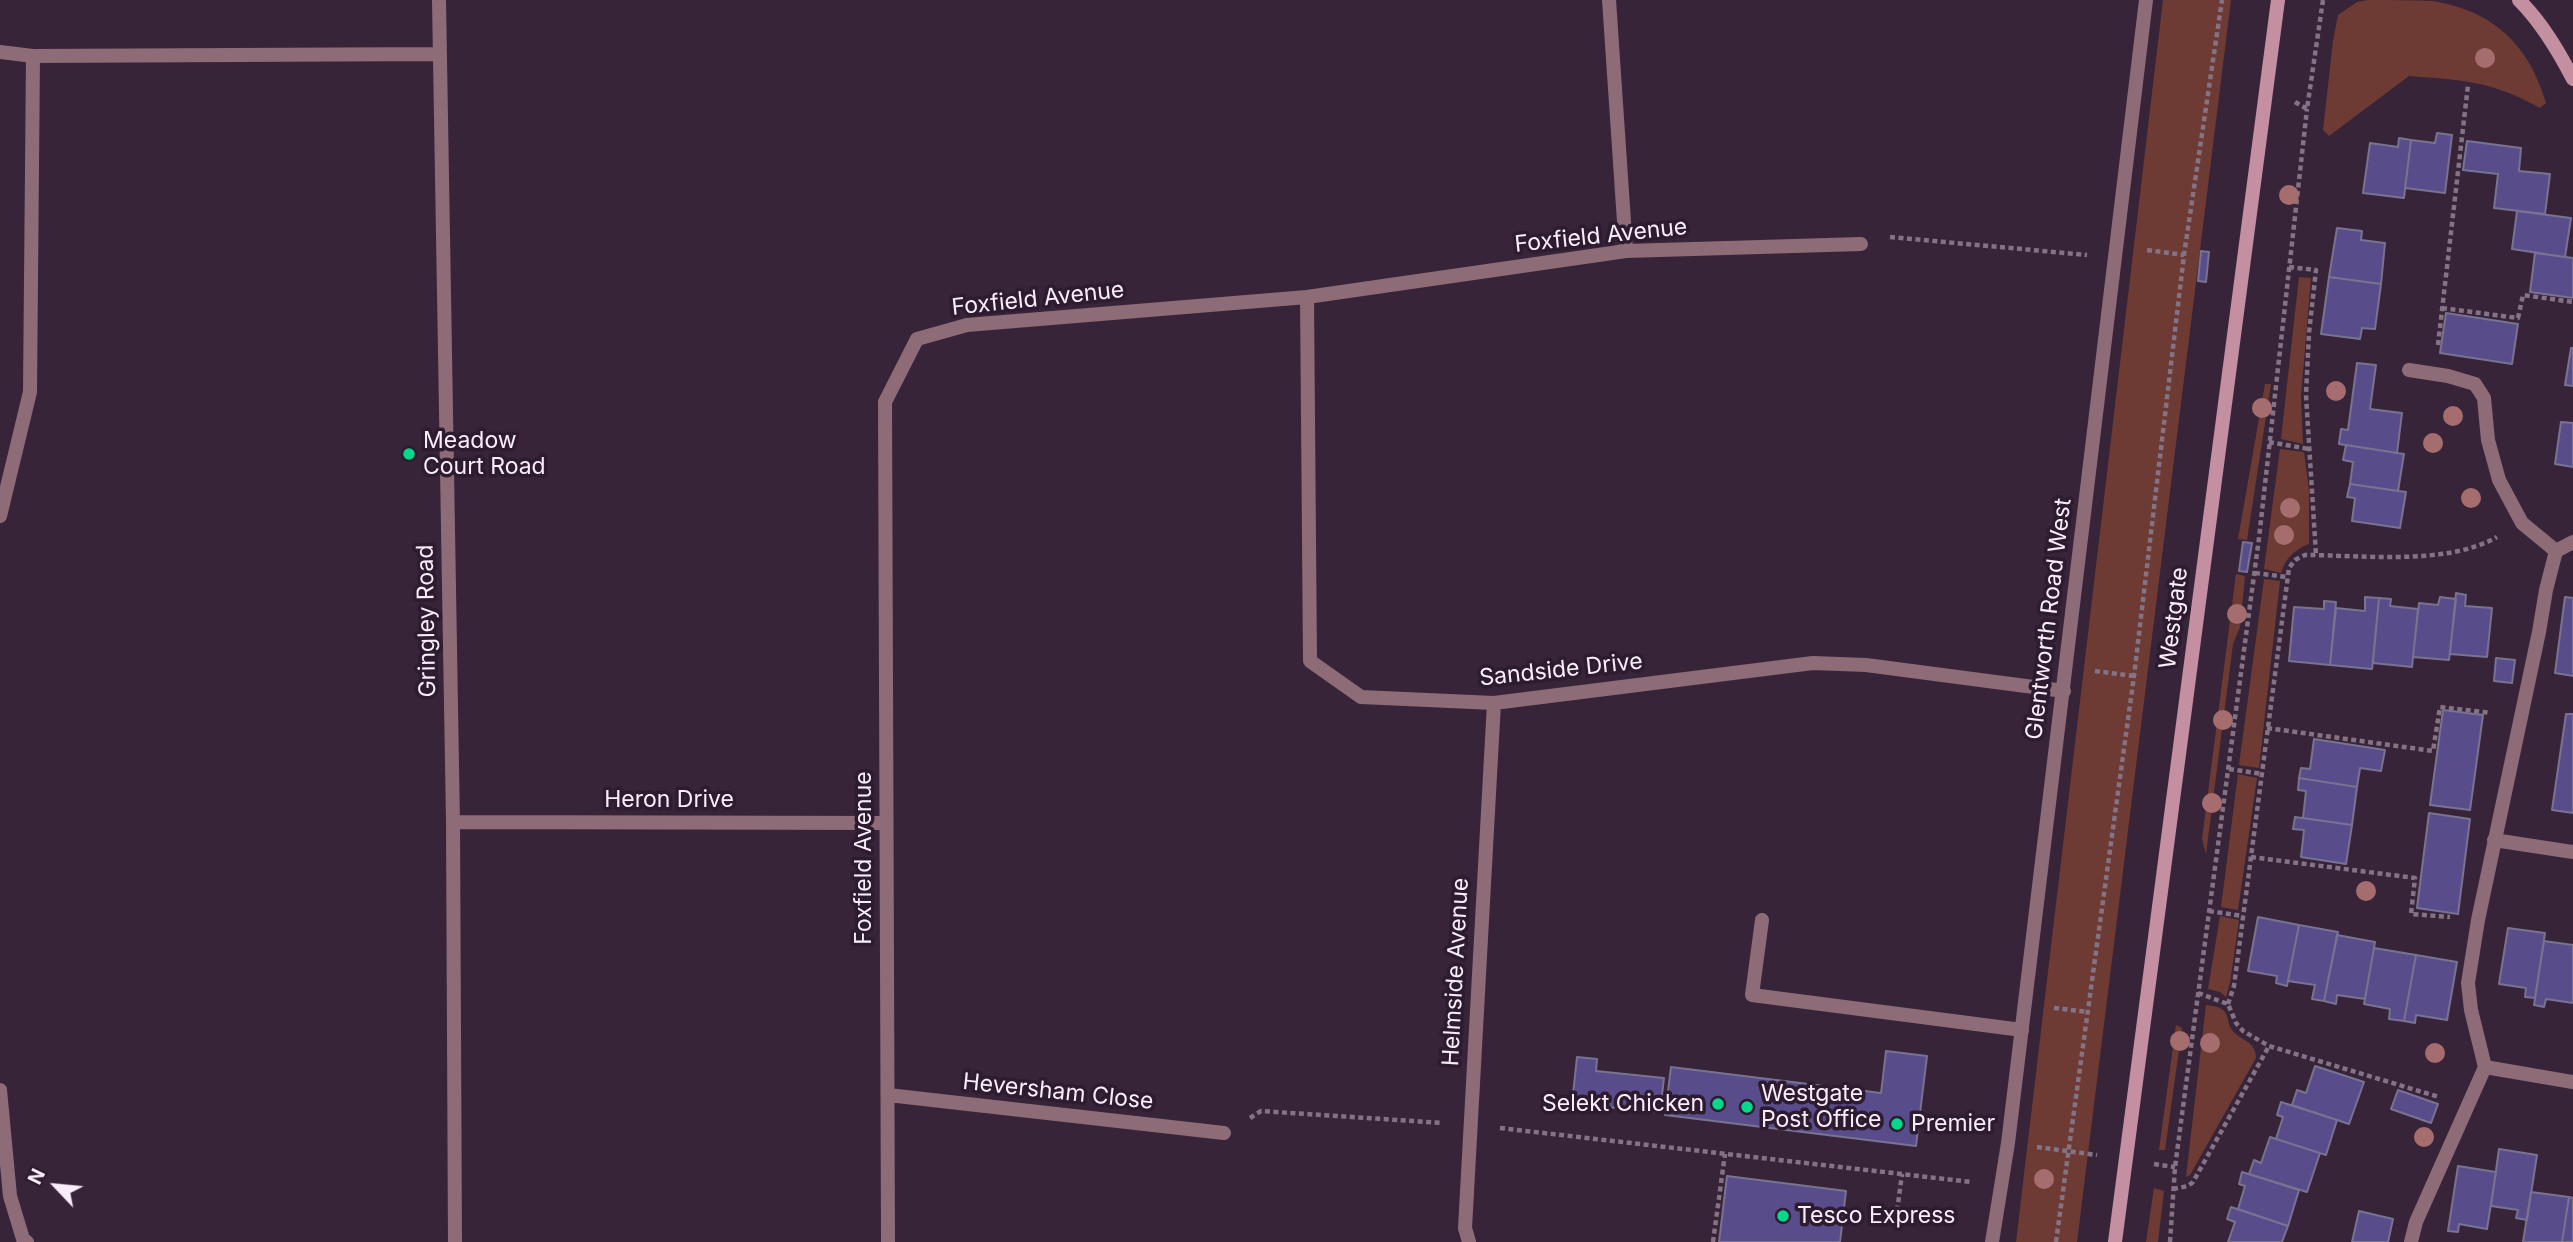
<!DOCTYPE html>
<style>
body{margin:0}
#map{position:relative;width:2573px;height:1242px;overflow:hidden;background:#382439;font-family:Inter,sans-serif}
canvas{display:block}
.north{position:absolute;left:21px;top:1151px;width:70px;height:70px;-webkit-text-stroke:5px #2d1b2f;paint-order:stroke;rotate:296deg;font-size:19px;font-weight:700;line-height:28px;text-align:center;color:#faedfa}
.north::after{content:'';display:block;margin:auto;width:24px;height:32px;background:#faedfa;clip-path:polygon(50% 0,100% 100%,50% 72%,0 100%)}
</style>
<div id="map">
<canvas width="2573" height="1242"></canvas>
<div class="north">N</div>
</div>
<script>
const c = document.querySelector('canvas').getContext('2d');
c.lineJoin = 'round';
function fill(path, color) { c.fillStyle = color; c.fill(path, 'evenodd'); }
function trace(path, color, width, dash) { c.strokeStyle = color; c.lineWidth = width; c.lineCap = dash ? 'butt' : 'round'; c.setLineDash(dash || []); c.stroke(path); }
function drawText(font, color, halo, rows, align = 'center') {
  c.font = font + ' Inter,sans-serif'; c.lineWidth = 7; c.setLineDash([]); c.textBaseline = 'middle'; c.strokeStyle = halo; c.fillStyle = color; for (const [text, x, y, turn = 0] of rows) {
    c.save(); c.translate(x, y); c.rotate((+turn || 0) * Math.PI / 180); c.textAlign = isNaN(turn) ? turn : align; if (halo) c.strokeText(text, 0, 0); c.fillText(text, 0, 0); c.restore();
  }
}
fill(new Path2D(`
 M2163 0H2231L2077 1242H2016Z
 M2368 0C2389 0 2412 0 2433 1 2494 11 2529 45 2546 103L2540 108C2492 81 2462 80 2409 76L2329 136 2323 130 2333 41 2338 15 2357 2Z
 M2299 277 2311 278 2301 396 2303 444 2281 439Z
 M2265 384H2271L2247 540 2238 539Z
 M2280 449 2304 452 2309 490V544C2296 549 2285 558 2281 573L2264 569Z
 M2236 574 2245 576 2240 627 2233 644 2206 854 2202 839Z
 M2264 579 2280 581 2259 768 2239 765Z
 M2238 774 2257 778 2238 910 2221 907Z
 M2220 916 2239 920 2230 983 2226 997 2220 992 2208 989Z
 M2206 1005C2212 1006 2218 1006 2223 1010 2229 1014 2227 1024 2232 1030 2241 1041 2256 1041 2256 1058L2190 1175 2186 1177Z
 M2176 1025 2182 1028 2165 1150H2159Z
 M2154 1188 2164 1191 2158 1242H2146Z`), '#6d3b33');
const building = new Path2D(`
 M2437 133 2452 135 2445 193 2405 188 2411 140 2435 143Z
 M2399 138 2411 140 2404 198 2363 193 2370 143 2398 147Z
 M2467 141 2521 148 2519 171 2550 174 2545 214 2494 208 2498 174 2463 170Z
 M2517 211 2571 218 2565 257 2512 249Z
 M2337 228 2362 231 2361 240 2385 243 2381 284 2329 277Z
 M2201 251 2209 252 2206 282 2198 281Z
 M2535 253 2573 258V298L2530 292Z
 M2329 277 2381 284 2375 329 2362 328 2360 339 2321 334Z
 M2446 313 2518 324 2512 364 2440 353Z
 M2571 348H2573V386L2565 385Z
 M2357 363 2376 365 2370 409 2402 413 2397 453 2339 444 2341 429 2348 430Z
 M2561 422 2573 423V467L2555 464Z
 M2346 445 2404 454 2398 491 2350 484 2353 462 2343 460Z
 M2350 484 2406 492 2400 528 2352 521 2355 498 2347 497Z
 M2243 542 2252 543 2247 572 2239 571Z
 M2456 593 2466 595 2465 606 2492 608 2487 657 2450 654Z
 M2365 597 2379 598 2372 669 2330 665 2336 608 2365 611Z
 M2440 597 2456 599 2449 660 2413 657 2419 603 2438 605Z
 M2565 597 2573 598V676L2555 673Z
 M2379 598 2391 599 2390 606 2418 609 2412 667 2373 663Z
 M2324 601 2336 602 2330 665 2289 661 2294 607 2324 609Z
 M2496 658 2515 660 2512 683 2494 681Z
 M2443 710 2483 715 2470 810 2430 805Z
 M2566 714H2573V813L2552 810Z
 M2314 739 2385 750 2381 771 2360 768 2357 787 2299 778 2301 768 2310 769Z
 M2299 778 2357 787 2352 825 2303 818 2306 791 2298 790Z
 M2429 813 2470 819 2458 914 2417 908Z
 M2295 817 2352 825 2346 864 2301 857 2304 830 2293 829Z
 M2258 917 2299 925 2287 986 2276 983 2277 976 2248 971Z
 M2299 925 2338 932 2324 1001 2312 999 2315 985 2288 981Z
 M2508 928 2545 933 2535 998 2525 997 2526 988 2499 984Z
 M2337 935 2375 942 2365 999 2337 995 2336 1004 2324 1001Z
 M2544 941 2573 945V1003L2546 999 2544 1007 2534 1005Z
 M2374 948 2416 955 2404 1021 2389 1019 2390 1009 2364 1004Z
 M2416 955 2457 962 2447 1020 2416 1015 2415 1023 2404 1021Z
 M1886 1051 1927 1056 1916 1146 1665 1115 1671 1067 1881 1093Z
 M1577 1057 1597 1059 1596 1071 1664 1078 1660 1113 1572 1103Z
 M2315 1066 2364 1082 2349 1124 2292 1105 2297 1090 2306 1093Z
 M2398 1090 2438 1104 2431 1123 2391 1109Z
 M2281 1102 2337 1120 2326 1155 2276 1139 2283 1117 2277 1115Z
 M2270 1137 2320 1153 2307 1192 2249 1174 2254 1160 2261 1163Z
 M2499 1149 2537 1155 2527 1220 2516 1218 2518 1210 2491 1206Z
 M2458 1166 2496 1172 2487 1229 2459 1224 2458 1232 2448 1231Z
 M2242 1172 2299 1190 2288 1226 2238 1209 2245 1186 2239 1184Z
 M1727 1176 1846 1191 1840 1242H1719Z
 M2531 1192 2569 1197 2562 1242H2523Z
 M2569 1197 2573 1198V1242H2562Z
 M2231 1207 2288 1226 2282 1242H2228L2235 1222 2227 1219Z
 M2359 1211 2393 1219 2388 1242H2352Z`);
fill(building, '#594c8a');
trace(building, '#777391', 2);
trace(new Path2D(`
 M2295 102 2307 109 2323 0
 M1890 237 2087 255
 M2147 250 2184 255
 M2289 267 2316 270 2309 333 2306 395 2316 555
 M2442 308 2518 318 2523 295 2573 302
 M2438 345 2468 85
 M2269 442 2309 449
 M2255 573 2287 577
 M2095 671 2134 676
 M2267 728 2433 751 2440 707 2491 713
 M2229 769 2262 774
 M2251 857 2415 878 2411 914 2450 917
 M2209 911 2243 916
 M2198 993 2228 1004 2236 1023 2243 1031 2269 1046 2439 1097
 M2228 1004 2234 986 2289 568 2295 560 2305 555C2362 555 2446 566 2497 537
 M2054 1008 2088 1012
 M1250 1118 1261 1111 1443 1123
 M1500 1128 1971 1182
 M2037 1147 2097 1155
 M2154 1164 2175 1167
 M2173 1189 2188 1186 2193 1182 2269 1046
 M1896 1219 1902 1174
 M1713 1242 1725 1154
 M2056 1242 2134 676 2184 255 2222 0
 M2170 1242 2175 1167 2259 538 2307 109`), '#847385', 4.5, [5, 3.5]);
trace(new Path2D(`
 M2409 370 2448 376 2475 384 2484 398 2488 440 2499 480 2522 523 2556 551 2546 590 2539 632 2478 920 2468 983 2471 1010 2485 1067 2416 1222 2411 1242
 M2494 840 2573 852
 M1762 920 1752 995 2022 1030`), '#8d6c77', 14);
trace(new Path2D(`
 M439 0 453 822 455 1242
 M1609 0 1626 251
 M0 52 33 56 439 54
 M1307 297 1310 661 1361 697 1494 703 1813 663 1866 665 2064 691
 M0 516 30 392 33 56
 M2556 551 2573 542
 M453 822 886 823
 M2485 1067 2573 1082
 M0 1090 10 1196 23 1239 27 1242
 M888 1095 1224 1133
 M888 1242 885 402 917 339 967 325 1307 297 1626 251 1861 244
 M1469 1242 1465 1228 1494 703
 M1992 1242 2008 1143 2146 0`), '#8d6c77', 14);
trace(new Path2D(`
 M2519 0C2542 23 2558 50 2573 79
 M2115 1242 2278 0`), '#c48fa1', 14);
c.fillStyle = '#a56d6e';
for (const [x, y] of [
 [2485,58],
 [2289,195],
 [2336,391],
 [2262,408],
 [2453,416],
 [2433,443],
 [2471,498],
 [2290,508],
 [2284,535],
 [2237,614],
 [2223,720],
 [2212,803],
 [2366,891],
 [2180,1041],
 [2210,1043],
 [2435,1053],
 [2424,1137],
 [2044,1179]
]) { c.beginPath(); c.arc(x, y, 10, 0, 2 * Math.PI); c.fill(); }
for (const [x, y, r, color] of [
 [409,454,7,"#00d98c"],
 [1718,1104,7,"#00d98c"],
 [1747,1107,7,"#00d98c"],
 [1897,1124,7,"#00d98c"],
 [1783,1216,7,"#00d98c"]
]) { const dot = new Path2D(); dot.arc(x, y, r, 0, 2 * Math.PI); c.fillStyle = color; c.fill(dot); trace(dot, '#2d1b2f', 2.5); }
drawText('23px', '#faedfa', '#2d1b2f', [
 ["Foxfield Avenue",1601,236,-6],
 ["Foxfield Avenue",1038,299,-6],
 ["Westgate",2174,618,-83],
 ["Glentworth Road West",2049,619,-83],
 ["Gringley Road",427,621,-91],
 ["Sandside Drive",1561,670,-6],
 ["Heron Drive",669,800],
 ["Foxfield Avenue",864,858,-90],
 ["Helmside Avenue",1456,972,-87],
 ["Heversham Close",1058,1092,6]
]);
drawText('23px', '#faedfa', '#2d1b2f', [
 ["Meadow",423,441],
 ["Court Road",423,467],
 ["Westgate",1761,1094],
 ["Post Office",1761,1120],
 ["Selekt Chicken",1704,1104,"right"],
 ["Premier",1911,1124],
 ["Tesco Express",1797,1216]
], 'left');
</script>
